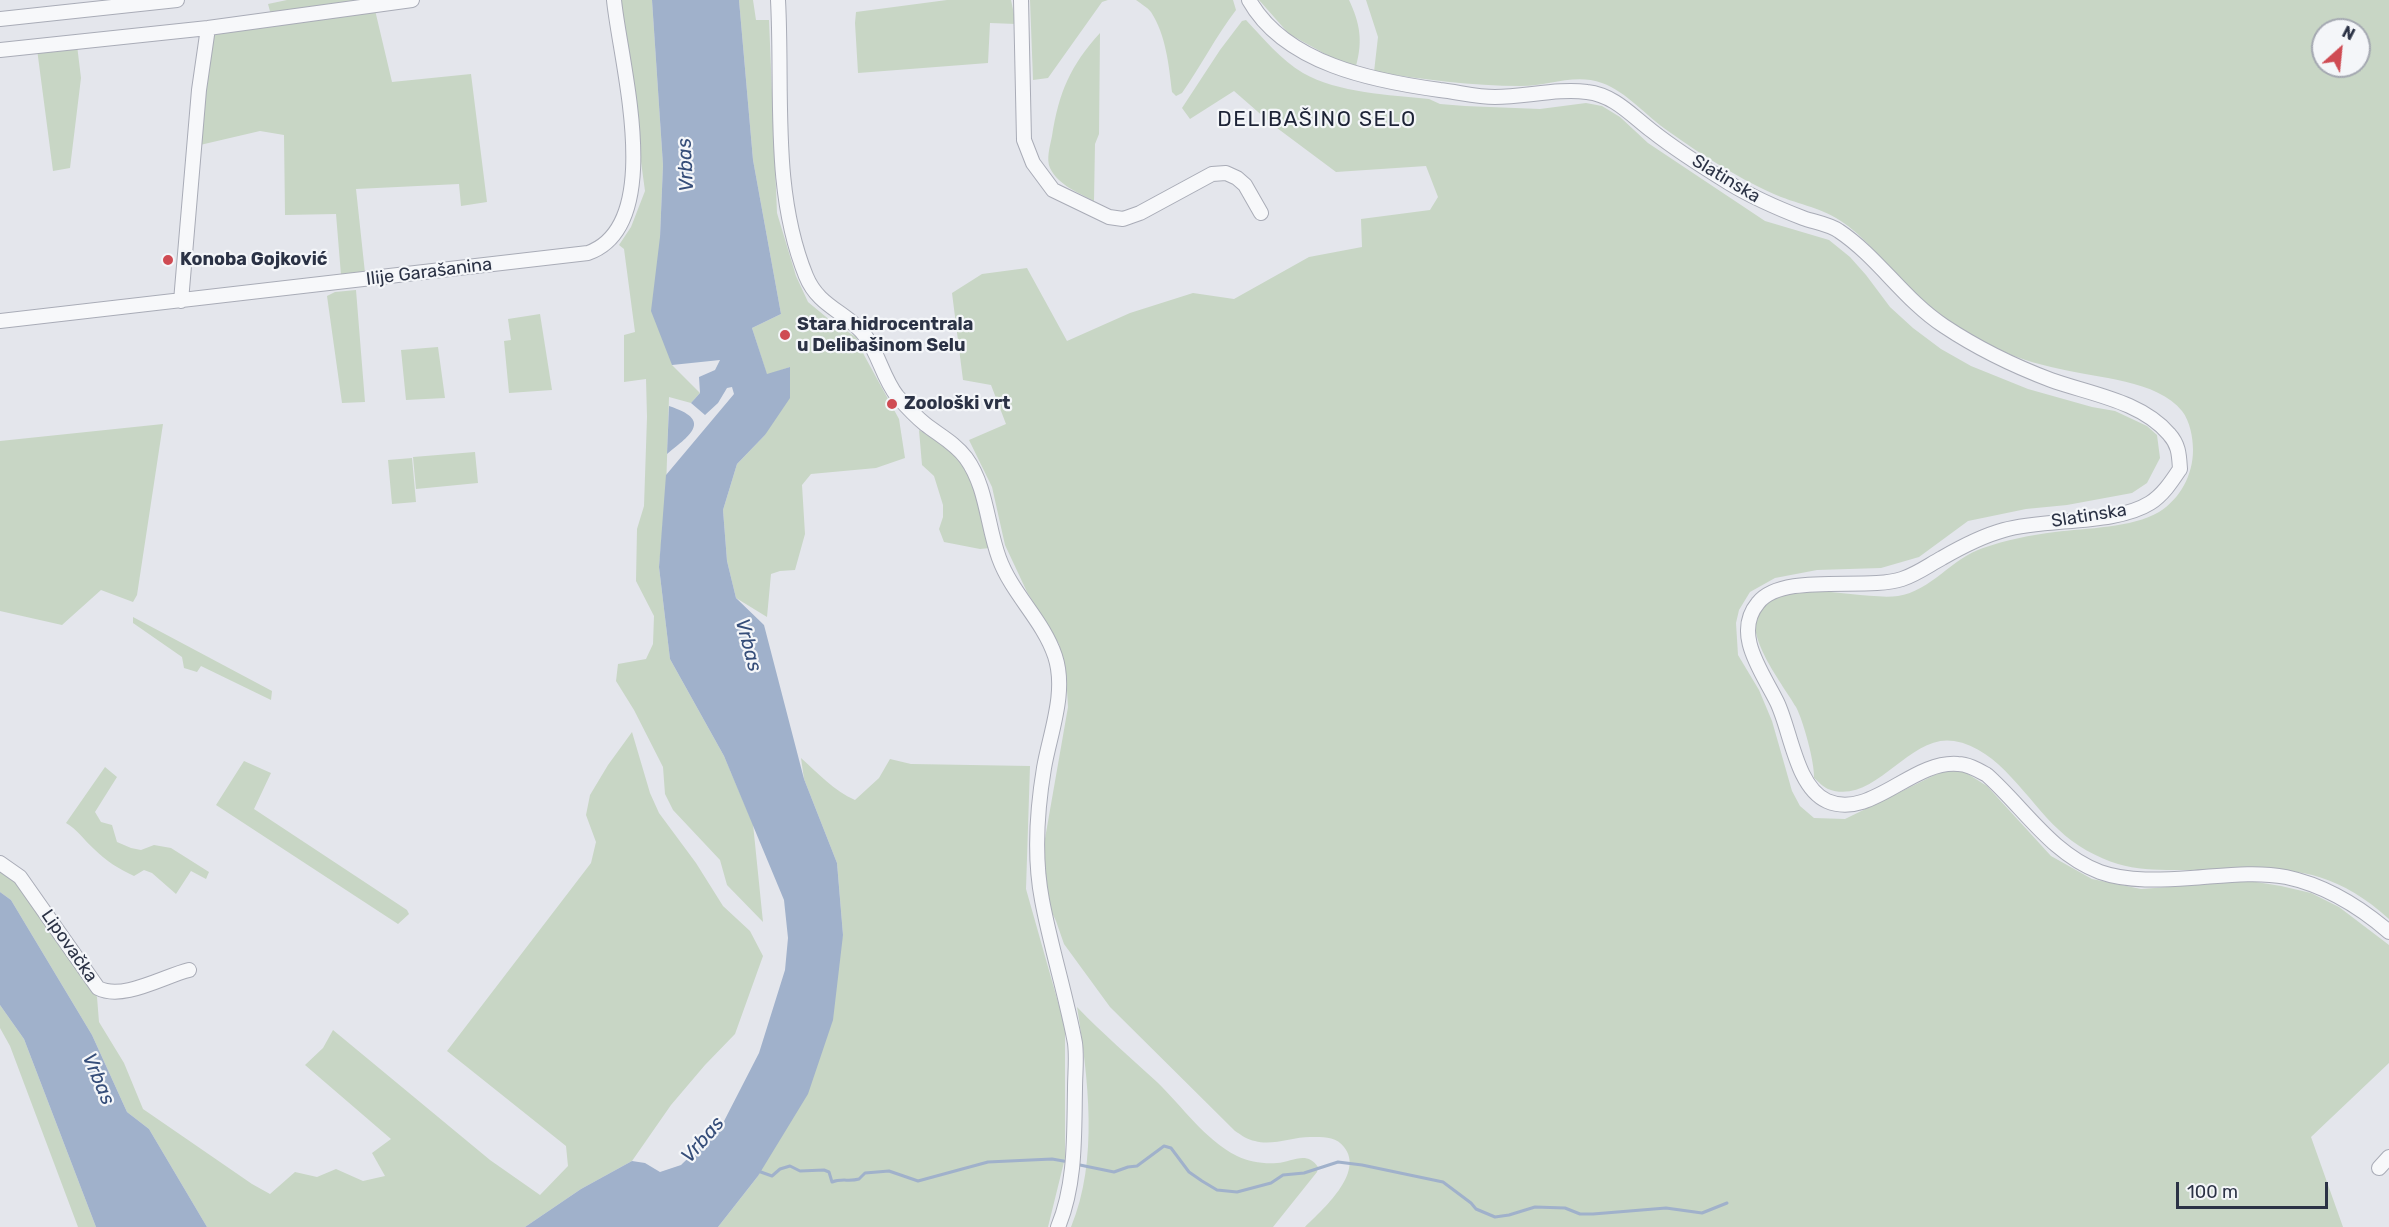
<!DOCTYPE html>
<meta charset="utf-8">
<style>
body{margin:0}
#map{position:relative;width:2389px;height:1227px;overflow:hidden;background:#e4e6ec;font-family:Rubik,sans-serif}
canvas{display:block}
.north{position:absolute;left:2311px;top:18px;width:60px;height:60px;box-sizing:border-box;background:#f4f6f9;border:2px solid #a4a8b1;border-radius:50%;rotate:27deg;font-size:16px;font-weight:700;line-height:24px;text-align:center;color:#2b3245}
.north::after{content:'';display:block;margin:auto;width:21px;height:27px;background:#cf4b53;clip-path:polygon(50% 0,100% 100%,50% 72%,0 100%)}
.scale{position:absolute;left:2176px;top:1182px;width:152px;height:27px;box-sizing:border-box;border:3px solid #2b3245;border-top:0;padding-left:8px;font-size:18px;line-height:21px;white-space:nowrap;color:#2b3245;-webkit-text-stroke:4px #f4f6f9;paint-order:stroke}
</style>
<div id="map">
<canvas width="2389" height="1227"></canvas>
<div class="north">N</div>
<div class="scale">100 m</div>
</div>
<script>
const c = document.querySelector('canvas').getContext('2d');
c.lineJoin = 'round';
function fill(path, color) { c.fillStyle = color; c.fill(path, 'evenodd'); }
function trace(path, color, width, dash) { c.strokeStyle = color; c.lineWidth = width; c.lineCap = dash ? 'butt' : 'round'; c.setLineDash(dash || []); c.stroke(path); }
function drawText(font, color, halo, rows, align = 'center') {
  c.font = font + ' Rubik,sans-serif'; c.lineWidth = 4.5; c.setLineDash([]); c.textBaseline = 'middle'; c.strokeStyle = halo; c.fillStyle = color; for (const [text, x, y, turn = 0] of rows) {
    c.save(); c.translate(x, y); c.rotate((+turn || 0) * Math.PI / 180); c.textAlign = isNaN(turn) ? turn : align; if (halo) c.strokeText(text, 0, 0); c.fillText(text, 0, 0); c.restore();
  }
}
fill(new Path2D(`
 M287 0H381L271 15 268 4Z
 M619 0H652L663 165 660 237 672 365 700 393 691 403 669 397 666 490 659 567 670 659 724 756 753 824 763 922 727 885 720 860 673 810 665 794 663 767 634 710 616 681 618 664 646 659 653 644 654 616 636 581 637 529 644 506 647 417 646 379 624 382V335L635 332 624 249 619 245 631 227 645 191Z
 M739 0H753L756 20H769L777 213 796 276 808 302 831 321 856 337 864 355 899 419 905 458 876 468 811 474 802 485 805 534 795 570 780 571 771 574 767 617 736 598 727 561 723 510 737 464 765 435 790 367 767 375 752 328 781 314 753 160Z
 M947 0H1011L1016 24 990 23 988 63 858 73 855 23 856 12Z
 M1030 0H1108L1102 2 1048 78 1033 80Z
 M1136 0H1233L1236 10C1216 36 1201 66 1182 93L1176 96 1172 92C1169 66 1166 35 1151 12 1147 7 1141 4 1136 0Z
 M1259 0H1349C1360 23 1363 41 1356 66L1345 65 1289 34Z
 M1366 0H2389V919C2323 859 2271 869 2190 870 2166 870 2141 871 2118 864 2098 858 2074 845 2059 830 2028 802 1999 748 1954 741 1909 733 1874 807 1828 789 1823 787 1818 781 1814 778 1815 763 1803 720 1796 707 1784 686 1744 636 1758 612 1781 574 1860 601 1898 596 1931 591 1952 558 1983 548 2006 540 2030 535 2055 532 2086 528 2132 528 2159 512 2180 499 2193 475 2193 450 2193 438 2190 421 2182 411 2158 380 2096 378 2060 369 2036 364 2013 357 1991 346 1964 332 1938 317 1916 296 1892 274 1874 246 1848 226 1826 209 1805 206 1781 197 1744 182 1700 154 1668 131 1646 116 1627 92 1602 83 1575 73 1548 86 1521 86 1471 86 1423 79 1374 72L1378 37ZM2323 30H2359V66H2323Z
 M375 10 392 82 471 74 487 202 461 206 459 184 356 189 365 273 341 275 336 214 285 215 284 135 260 131 200 145 210 38 213 34Z
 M1246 20C1263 38 1281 60 1303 73 1338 93 1390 95 1429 99L1440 104 1465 106 1540 109 1586 103 1602 106 1620 117 1648 143 1765 221 1829 240 1850 257 1866 275 1890 307 1913 328 1941 349 1971 366 2028 389 2092 407 2115 411 2147 426 2157 435 2160 458 2147 483 2132 493 2067 505 2026 509 1968 521 1919 557 1881 568 1817 570 1775 578 1750 592 1739 610 1736 623 1738 655 1759 690 1772 721 1792 791 1800 806 1814 818 1845 819 1947 769 1963 771 1987 786 2051 856 2092 879 2141 889 2250 881 2281 886 2311 893 2339 907 2389 945V1063L2311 1137 2343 1227H1305C1322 1210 1365 1173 1344 1147 1336 1136 1322 1137 1310 1137 1293 1137 1272 1146 1255 1141 1248 1140 1241 1135 1235 1131L1110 1007 1064 944 1056 921 1045 898 1043 850 1068 707 1066 674 1059 644 1027 592 1005 545 992 487 969 440 1006 424 991 385 963 380 952 293 982 274 1027 268 1067 341 1130 313 1193 293 1234 299 1309 257 1362 247 1361 219 1430 210 1438 197 1426 166 1336 172 1273 125 1234 91 1190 119 1182 108 1220 50 1242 21Z
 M1100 33 1099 134 1095 144 1094 201C1079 193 1058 185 1050 168 1046 159 1050 146 1052 136 1059 92 1070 66 1100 33Z
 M77 45 81 78 70 168 53 171 37 49Z
 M356 290 365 402 342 403 327 296 335 292Z
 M540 314 552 390 509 393 504 341 511 340 508 319Z
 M438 347 445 398 406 400 401 350Z
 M163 424 137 595 133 602 101 590 62 625 0 611V441Z
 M919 430C933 439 949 447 960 460 973 477 983 526 990 548L980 549 944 542 939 529 943 517V505L934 476 922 465Z
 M475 452 478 483 416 489 413 457Z
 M412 458 416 502 392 504 388 460Z
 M133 617 272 691 271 700 201 666 197 672 184 668 182 657 133 623Z
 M632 732 650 793 659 813 696 863 723 906 750 931 763 956 735 1034 705 1065 671 1105 632 1161 581 1189 525 1227H207L149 1129 127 1112 92 1035 11 900 0 892V870L18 884 91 986 97 997 99 1022 124 1063 143 1109 252 1184 270 1194 295 1172 317 1177 336 1169 363 1181 385 1176 372 1153 391 1139 305 1065 323 1048 333 1030 490 1160 540 1195 568 1166 566 1146 447 1051 591 863 596 842 586 815 590 795 608 765Z
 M801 758C818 773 834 791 855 800L879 778 890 759 911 764 1030 766 1026 889 1065 1027V1158L1048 1227H718L758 1176 843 935 837 863 804 779Z
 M244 761 271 773 254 809 407 910 409 914 398 924 216 805Z
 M105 767 117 777 95 812 101 822 112 825 117 842 131 848 141 850 154 845 171 848 209 872 206 879 191 871 176 894 152 873 144 870 134 876C119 869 106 861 94 849 84 840 78 830 66 823Z
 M0 1005 24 1039 96 1227H78L10 1046 0 1028Z
 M1077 1007C1102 1033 1130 1057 1157 1082 1183 1107 1204 1139 1237 1156 1249 1162 1264 1164 1277 1163 1292 1162 1307 1150 1318 1167L1317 1172 1273 1227H1071C1099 1160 1088 1077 1077 1007Z`), '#c8d6c5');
fill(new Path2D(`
 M652 0H739L753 160 781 314 752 328 767 374 790 367V398L765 435 737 464 723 510 727 561 736 598 764 625 804 779 837 863 843 935 833 1020 808 1094 758 1176 718 1227H525L581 1189 632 1161 645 1163 660 1172 681 1165 722 1125 759 1053 785 970 788 938 784 900 724 756 670 659 659 567 666 475 734 394 732 387 727 388 718 403 705 415 691 403 700 393 699 377 715 370 720 360 672 365 651 311 660 237 663 165Z
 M669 406C712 420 692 434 667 454Z
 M0 892 11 900 92 1035 127 1112 149 1129 207 1227H96L24 1039 0 1005Z`), '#a0b1cb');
trace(new Path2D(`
 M1075 1164 1114 1172 1128 1167 1137 1166 1164 1146 1171 1148 1189 1172 1202 1181 1217 1190 1237 1192 1271 1183 1283 1175 1304 1173 1338 1162 1362 1165 1443 1182 1471 1203 1476 1209 1495 1217 1509 1215 1535 1207 1565 1208 1580 1214H1593L1666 1208 1702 1213 1727 1203
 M758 1171 772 1176 780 1169 790 1166 800 1171 824 1170 829 1172 832 1182C842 1178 849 1182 859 1179L865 1173 889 1171 918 1181 988 1162 1052 1159 1069 1162`), '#a0b1cb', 3);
const minor = new Path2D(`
 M778 0C783 92 771 190 806 276 819 308 847 311 866 337 879 355 883 378 897 396 905 405 915 416 925 424 939 435 955 443 966 458 987 487 987 526 999 558 1012 594 1043 620 1055 656 1067 692 1050 733 1044 768 1037 810 1034 858 1042 900 1051 948 1066 995 1075 1043 1077 1058 1075 1074 1075 1089 1074 1135 1076 1184 1058 1227
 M1021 0 1024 140 1033 163 1053 190 1109 217 1123 219 1140 213 1212 174 1226 173 1237 178 1245 185 1261 213
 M1249 0C1285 64 1374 81 1440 90 1458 92 1477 97 1495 97 1525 97 1558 88 1587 92 1614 95 1631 115 1652 131 1676 150 1703 167 1729 183 1752 197 1777 208 1803 218 1814 222 1829 224 1839 231 1878 257 1904 300 1944 326 1977 348 2014 366 2051 380 2090 394 2141 401 2169 434 2179 445 2179 455 2180 469 2172 481 2163 495 2150 503 2115 525 2046 518 2004 530 1982 536 1961 547 1942 558 1929 565 1917 574 1902 579 1866 591 1782 572 1758 603 1732 634 1763 673 1777 702 1791 731 1796 787 1827 801 1871 820 1912 760 1958 764 1968 764 1978 770 1987 775 2024 808 2052 854 2100 872 2128 882 2162 880 2191 878 2221 876 2255 871 2286 877 2324 885 2360 907 2389 932
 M0 19 177 0
 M0 50 208 28 412 0
 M181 301 199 90 208 28
 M0 321 588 253C667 225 620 62 614 0
 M0 863 20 877 98 988C123 1001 164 976 189 970
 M2379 1168 2389 1157`);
trace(minor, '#a9acb7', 16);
trace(minor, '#f7f8fa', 14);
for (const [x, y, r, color] of [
 [168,260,6,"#cf4b53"],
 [785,335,6,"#cf4b53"],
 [892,404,6,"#cf4b53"]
]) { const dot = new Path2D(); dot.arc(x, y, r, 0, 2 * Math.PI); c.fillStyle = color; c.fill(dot); trace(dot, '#f4f6f9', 2); }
drawText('18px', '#2b3245', '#f4f6f9', [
 ["Slatinska",1726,179,31],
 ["Ilije Garašanina",429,272,-7],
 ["Slatinska",2089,516,-9],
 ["Lipovačka",69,946,55]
]);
drawText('bold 18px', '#2b3245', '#f4f6f9', [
 ["Konoba Gojković",180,260],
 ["Stara hidrocentrala",797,325],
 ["u Delibašinom Selu",797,346],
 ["Zoološki vrt",904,404]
], 'left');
drawText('italic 20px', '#354d79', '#f4f6f9', [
 ["Vrbas",686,165,-93],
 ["Vrbas",748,645,75],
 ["Vrbas",98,1079,67],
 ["Vrbas",703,1140,-49]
]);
c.letterSpacing = '1.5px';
drawText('21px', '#1d2336', '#f4f6f9', [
 ["DELIBAŠINO SELO",1317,120]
]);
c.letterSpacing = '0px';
</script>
